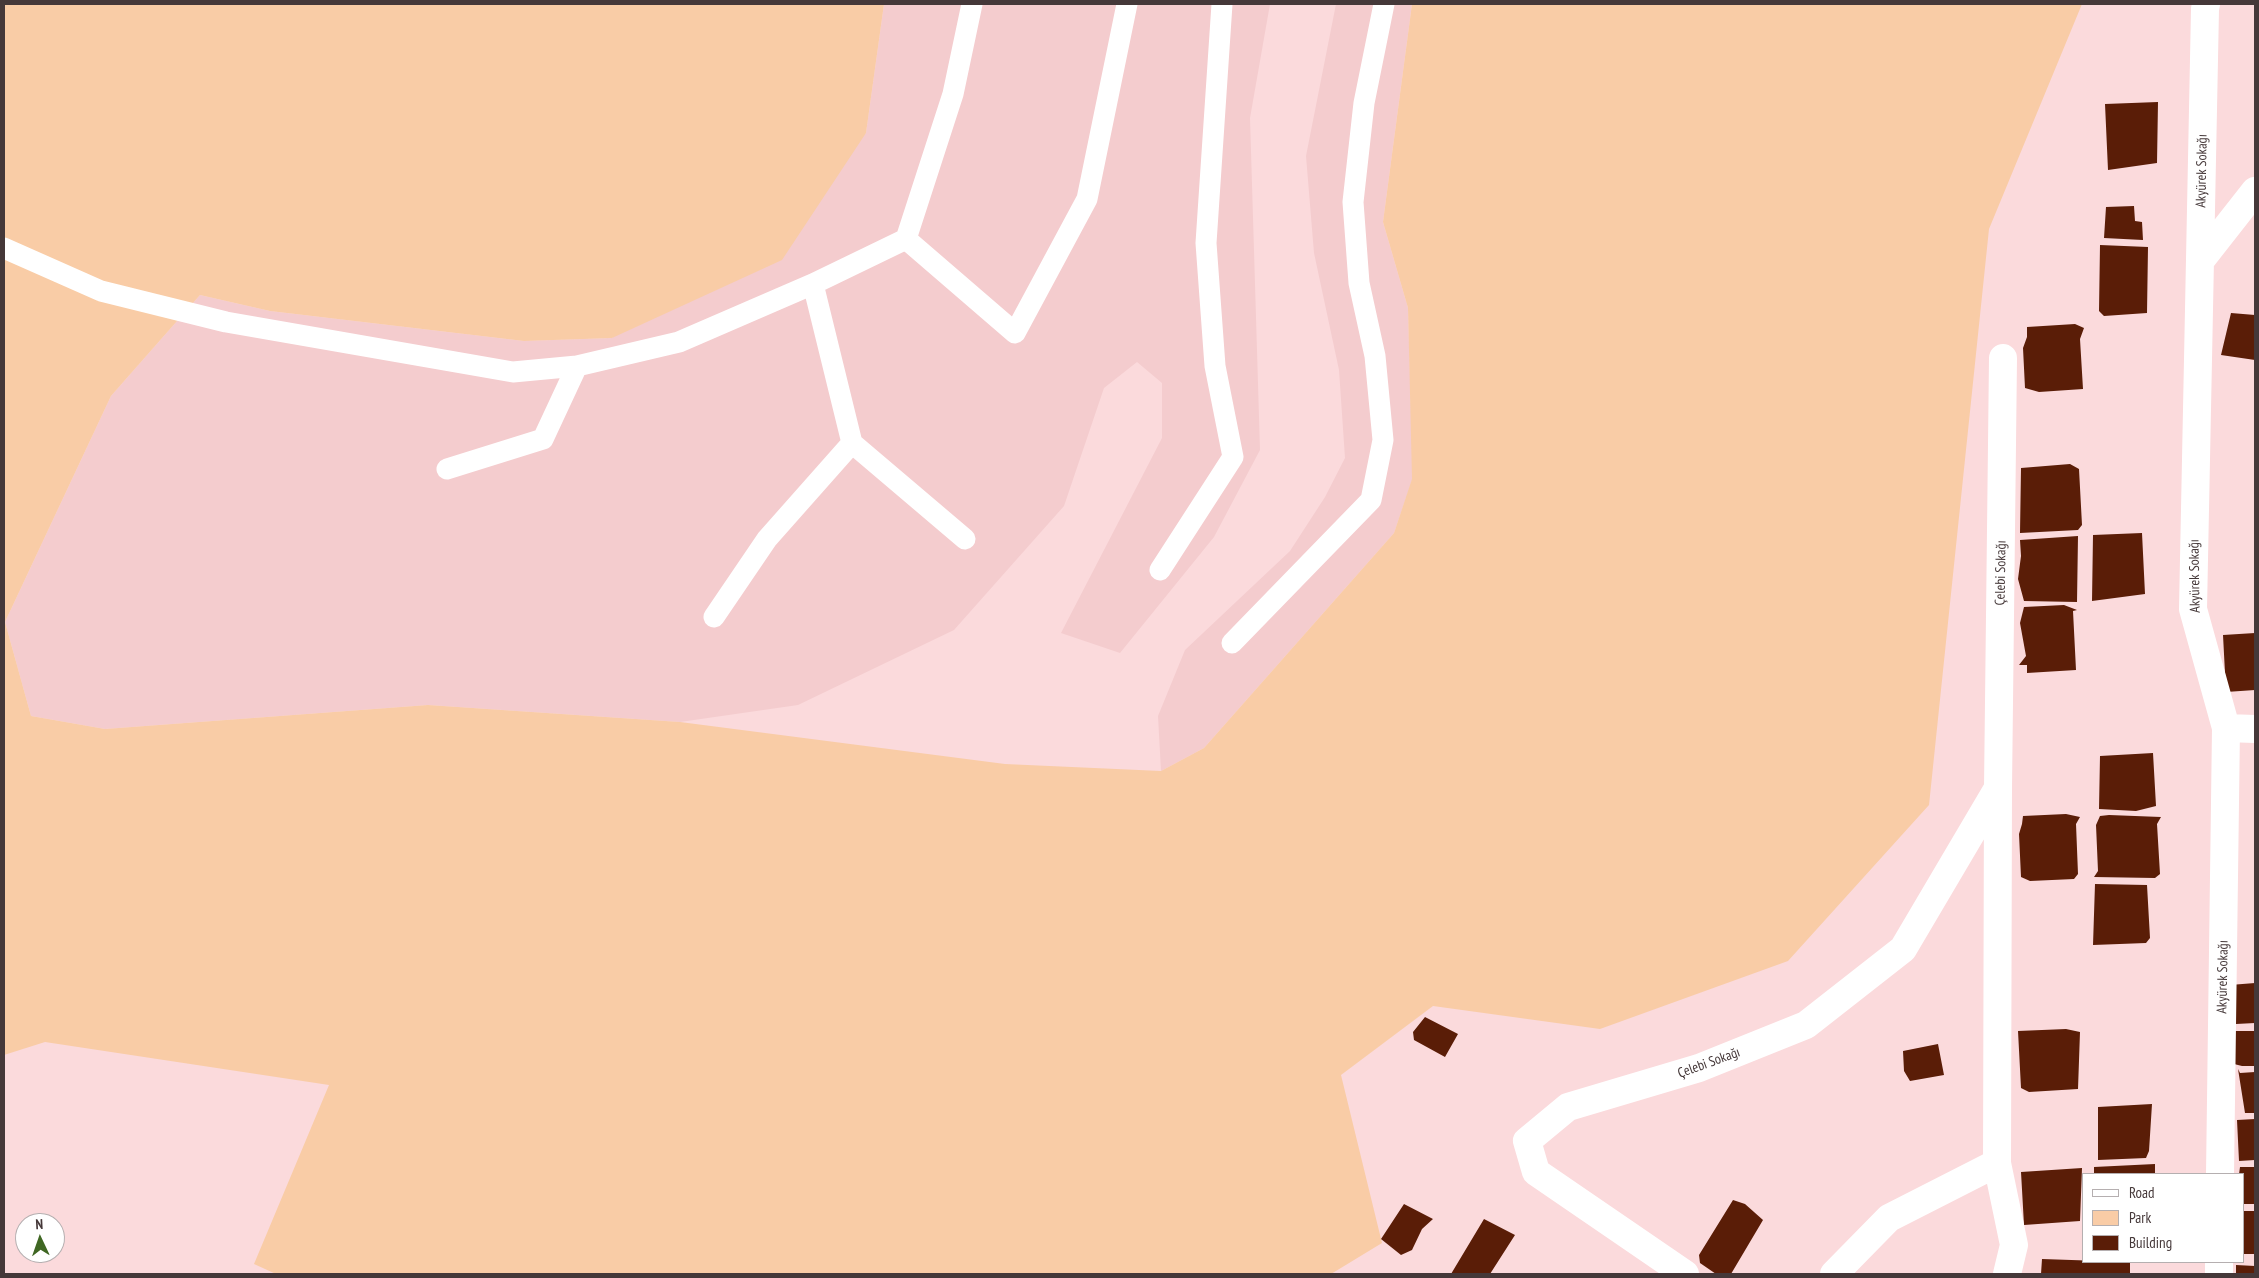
<!DOCTYPE html>
<meta charset="utf-8">
<style>
body{margin:0}
#map{position:relative;width:2259px;height:1278px;overflow:hidden;background:#fbdadc;font-family:"PT Sans Narrow",sans-serif}
canvas{display:block}
.frame{position:absolute;inset:0;border:5px solid #453839;pointer-events:none}
.legend{position:absolute;left:2082px;top:1173px;width:162px;height:90px;box-sizing:border-box;background:#fff;border:1px solid #b5afb0;margin:0;padding:6px 9px;list-style:none;font-size:15px;color:#453839}
.legend li{display:flex;align-items:center;gap:10px;height:25px}
.legend b{width:25px;border:1px solid #b5afb0}
.north{position:absolute;left:15px;top:1213px;width:50px;height:50px;box-sizing:border-box;background:#fff;border:1px solid #b5afb0;border-radius:50%;rotate:357deg;font-size:14px;font-weight:700;line-height:20px;text-align:center;color:#453839}
.north::after{content:'';display:block;margin:auto;width:18px;height:22px;background:#3f6723;clip-path:polygon(50% 0,100% 100%,50% 72%,0 100%)}
</style>
<div id="map">
<canvas width="2259" height="1278"></canvas>
<div class="frame"></div>
<ul class="legend">
<li><b style="height:6px;background:#fff"></b>Road</li>
<li><b style="height:14px;background:#f9cca6"></b>Park</li>
<li><b style="height:14px;background:#5a1d07"></b>Building</li>
</ul>
<div class="north">N</div>
</div>
<script>
const c = document.querySelector('canvas').getContext('2d');
c.lineJoin = 'round';
function fill(path, color) { c.fillStyle = color; c.fill(path, 'evenodd'); }
function trace(path, color, width, dash) { c.strokeStyle = color; c.lineWidth = width; c.lineCap = dash ? 'butt' : 'round'; c.setLineDash(dash || []); c.stroke(path); }
function drawText(font, color, halo, rows, align = 'center') {
  c.font = font + ' "PT Sans Narrow",sans-serif'; c.lineWidth = 5; c.setLineDash([]); c.textBaseline = 'middle'; c.strokeStyle = halo; c.fillStyle = color; for (const [text, x, y, turn = 0] of rows) {
    c.save(); c.translate(x, y); c.rotate((+turn || 0) * Math.PI / 180); c.textAlign = isNaN(turn) ? turn : align; if (halo) c.strokeText(text, 0, 0); c.fillText(text, 0, 0); c.restore();
  }
}
fill(new Path2D(`
 M884 4H1270L1250 118 1260 450 1214 537 1120 653 1061 633 1162 438V383L1137 362 1104 388 1064 506 954 630 798 705 680 722 428 705 105 729 31 716 5 622 111 396 200 295 270 311 524 341 612 338 866 133Z
 M1336 4H1412L1383 222 1408 308 1413 478 1394 533 1204 748 1161 771 1158 716 1185 650 1290 551 1325 497 1345 458 1339 370 1314 253 1306 156Z`), '#f4ccce');
fill(new Path2D(`
 M4 4H884L866 133 782 260 612 338 524 341 270 311 200 295 111 396 5 622 31 716 105 729 428 705 680 722 1005 764 1161 771 1204 748 1394 533 1412 479 1408 308 1383 222 1412 4H2082L1989 229 1929 805 1788 961 1600 1029 1433 1006 1341 1075 1382 1243 1331 1274H276L254 1264 329 1085 45 1042 4 1055Z`), '#f9cca6');
fill(new Path2D(`
 M2158 102 2157 163 2108 170 2105 104Z
 M2134 206 2135 221 2142 222 2143 240 2104 238 2106 207Z
 M2100 245 2148 247 2147 313 2104 316 2099 311Z
 M2231 313 2255 315V360L2221 355Z
 M2075 324 2084 328 2080 339 2083 389 2039 392 2025 388 2023 348 2027 337V327Z
 M2070 464 2079 469 2082 525 2078 530 2020 533 2021 468Z
 M2142 533 2145 594 2092 601 2093 535Z
 M2078 536 2077 602 2024 601 2018 579 2021 556 2020 540Z
 M2064 605 2077 610 2073 611 2076 670 2027 673V665H2019L2026 656 2020 623 2024 607Z
 M2255 633V690L2226 692 2223 635Z
 M2153 753 2156 806 2136 811 2099 809 2100 756Z
 M2066 814 2080 817 2076 824 2078 874 2074 879 2030 881 2021 877 2019 834 2022 824 2023 816Z
 M2109 815 2161 817 2157 824 2160 874 2155 878 2094 877 2098 871 2096 825 2100 816Z
 M2095 884 2147 885 2150 938 2146 943 2093 945Z
 M2255 983V1023L2236 1024 2231 1002 2230 985Z
 M1425 1017 1458 1034 1445 1057 1414 1040 1413 1032Z
 M2066 1029 2080 1032 2078 1089 2029 1092 2021 1088 2018 1031Z
 M2233 1031H2255V1066H2242L2230 1063Z
 M1938 1044 1944 1075 1910 1081 1904 1071 1903 1051Z
 M2238 1069 2240 1073 2255 1072V1113H2245Z
 M2152 1104 2149 1151 2146 1158 2098 1160V1107Z
 M2255 1119V1160L2239 1161 2237 1120Z
 M2155 1164V1174H2094V1167Z
 M2240 1167H2255V1204H2243V1174H2239Z
 M2082 1168 2080 1221 2024 1225 2021 1172Z
 M1733 1200 1745 1204 1763 1220 1731 1274H1716L1700 1263 1699 1255Z
 M1404 1204 1433 1219 1422 1229 1412 1250 1401 1255 1381 1239Z
 M2243 1211H2255V1254H2243Z
 M1484 1219 1515 1235 1490 1274H1451Z
 M2042 1259 2130 1262V1274H2041Z
 M2236 1265 2255 1266V1274H2236Z`), '#5a1d07');
trace(new Path2D(`
 M906 239 1015 333 1087 199 1127 4
 M4 248 101 291 226 322 513 372 577 366
 M813 284 906 239 953 94 972 4
 M447 469 543 439 577 366 679 342 813 284 852 443 965 539
 M1160 570 1233 457 1215 366 1206 243 1222 4
 M714 617 767 539 852 443
 M1232 643 1371 500 1383 440 1375 356 1359 283 1353 202 1364 103 1384 4`), '#fff', 21);
trace(new Path2D(`
 M2206 4 2205 9 2193 609 2226 728 2220 1174
 M2200 261 2255 191
 M2003 358 1998 788 1997 1163 2014 1245 2007 1274
 M2226 728 2255 729
 M1685 1274 1536 1172 1527 1141 1568 1107 1699 1068 1806 1025 1903 949 1998 788
 M1834 1274 1889 1218 1997 1163
 M2219 1274V1262`), '#fff', 28);
drawText('14px', '#453839', '#fff', [
 ["Akyürek Sokağı",2202,171,-89],
 ["Çelebi Sokağı",2001,573,-89],
 ["Akyürek Sokağı",2195,576,-91],
 ["Akyürek Sokağı",2223,977,-89],
 ["Çelebi Sokağı",1709,1063,-20]
]);
</script>
